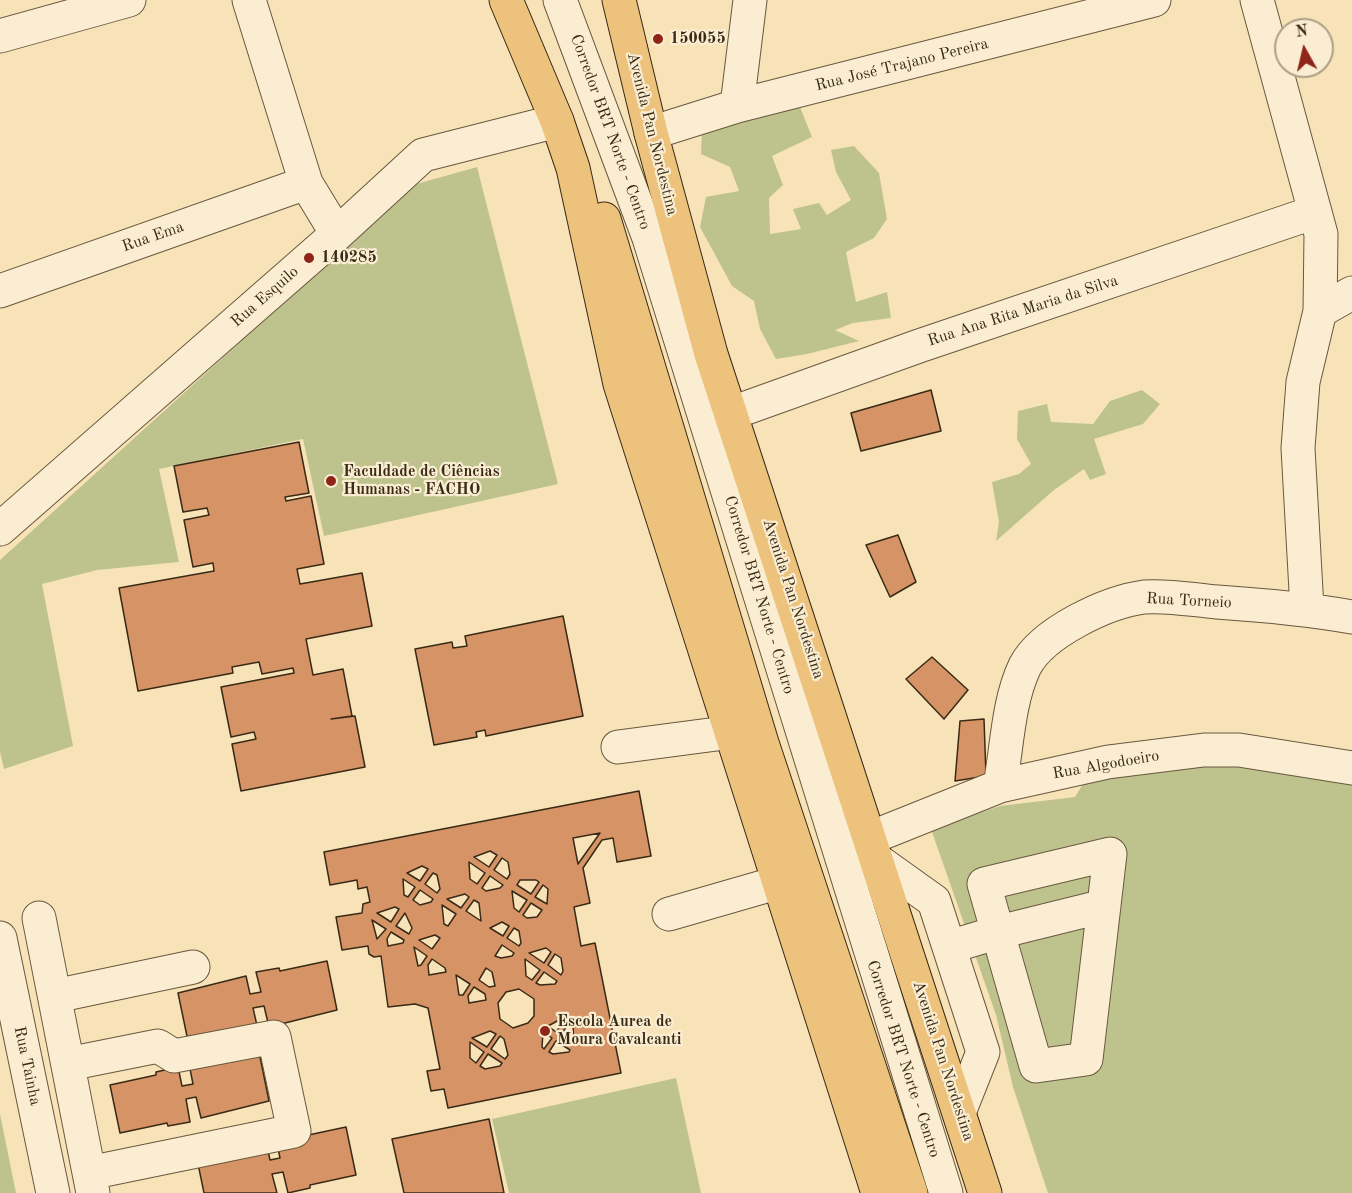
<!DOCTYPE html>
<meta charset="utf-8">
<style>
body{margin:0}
#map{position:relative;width:1352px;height:1193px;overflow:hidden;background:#f8e3b8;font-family:"Old Standard TT",serif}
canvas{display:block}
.north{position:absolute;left:1274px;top:18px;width:60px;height:60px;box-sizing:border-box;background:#faedd1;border:2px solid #ac9f86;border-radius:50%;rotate:352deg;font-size:16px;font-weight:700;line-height:24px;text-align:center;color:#382a16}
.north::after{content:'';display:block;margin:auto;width:21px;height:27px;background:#8f2418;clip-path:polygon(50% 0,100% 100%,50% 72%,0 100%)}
</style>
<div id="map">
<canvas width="1352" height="1193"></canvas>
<div class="north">N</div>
</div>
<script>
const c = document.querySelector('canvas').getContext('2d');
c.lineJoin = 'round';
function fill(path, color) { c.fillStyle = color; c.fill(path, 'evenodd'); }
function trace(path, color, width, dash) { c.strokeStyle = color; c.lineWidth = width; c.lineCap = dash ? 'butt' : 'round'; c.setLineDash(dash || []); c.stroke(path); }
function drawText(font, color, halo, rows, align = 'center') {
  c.font = font + ' "Old Standard TT",serif'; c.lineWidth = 4.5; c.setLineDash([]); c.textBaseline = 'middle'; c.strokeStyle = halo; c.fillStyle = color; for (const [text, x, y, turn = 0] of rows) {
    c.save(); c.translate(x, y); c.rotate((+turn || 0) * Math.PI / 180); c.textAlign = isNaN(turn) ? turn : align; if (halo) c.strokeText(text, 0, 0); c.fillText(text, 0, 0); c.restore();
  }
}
fill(new Path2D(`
 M800 107 812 137 772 156 783 185 769 198 770 234 801 229 793 209 819 203 827 215 851 200 836 172 831 150 854 146 879 173 887 219 874 238 846 252 856 302 887 292 891 318 853 323 835 330 859 341 807 354 776 359 760 329 754 301 732 286 700 227 706 197 739 191 730 167 701 154 702 130Z
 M477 167 558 484 324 536 303 439 159 469 179 562 97 570 42 584 73 746 4 769 0 752V560L413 185Z
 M1142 390 1160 404 1143 424 1094 439 1106 474 1090 480 1084 469 1054 490 996 541 999 522 992 482 1019 474 1031 464 1017 439 1018 411 1047 404 1051 422 1093 424 1110 401Z
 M1168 757 1352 777V1193H1048L1013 1087 996 1015 931 829 1000 806 1075 797 1089 774Z
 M676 1078 701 1193H509L492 1119Z
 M0 1114 16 1193H0Z`), '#bec38e');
const building = new Path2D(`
 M931 390 941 431 861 451 851 413Z
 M299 442 309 493 285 497 286 501 311 496 324 564 297 569 300 584 362 573 372 626 306 639 313 675 343 669 352 716 331 719 355 716 365 767 241 791 232 744 256 739 254 732 231 737 221 687 294 673 293 668 262 674 259 662 232 667 233 673 138 691 119 588 214 571 213 563 193 567 184 520 209 515 207 508 183 512 174 466Z
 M898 535 916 582 890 597 866 545Z
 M563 616 583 716 486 736 485 730 476 732 477 737 434 745 415 649 452 642 453 648 467 646 465 636Z
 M932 657 968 690 944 719 906 679Z
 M984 719 986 776 955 781 960 721Z
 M639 791 651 856 617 862 613 838 602 840 583 868 590 903 574 907 581 946 595 943 621 1073 448 1108 444 1089 431 1091 427 1071 440 1069 428 1008 415 1004 388 1007 381 956 374 957 369 954 368 946 342 950 336 917 362 913 363 904 370 902 367 887 358 889 357 880 330 885 324 852ZM600 833 578 864 573 838ZM490 851 497 855 489 867 474 857ZM502 858 508 862 510 874 507 879 494 870ZM469 862 485 873 477 884 470 879ZM422 866 428 869 420 881 407 873ZM433 873 437 875 440 889 437 893 425 884ZM490 876 503 885 500 888 486 891 482 888ZM403 879 415 887 408 897 404 895ZM520 880H536L539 882 531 894 517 885ZM543 885 548 889 547 904 535 897ZM420 890 433 899 431 902 420 905 413 900ZM512 891 527 900 519 912 514 908ZM465 894 469 897 461 908 447 899ZM474 900 479 903 481 921 466 911ZM531 903 542 910 537 917 527 918 523 915ZM442 905 456 914 448 926 444 924ZM395 907 399 909 391 922 377 913ZM405 913 412 928 409 934 396 926ZM372 920 386 929 377 939ZM502 922 509 926 503 936 490 928ZM514 928 519 931 521 943 519 946 507 938ZM391 932 404 940 403 943 388 946 387 939ZM435 935 440 938 432 949 419 940ZM502 945 514 953 512 956 501 958 495 956ZM414 947 427 956 421 965 418 966ZM546 948 551 952 544 963 529 953ZM555 954 561 958 563 971 561 975 548 965ZM432 959 445 968 446 972 429 975 428 965ZM525 959 540 970 532 980 526 976ZM486 968 492 972 495 986 489 987 479 980ZM544 972 557 981 555 984 540 985 536 983ZM456 975 470 984 463 995H459ZM474 987 485 994 486 1000 469 1003 468 996ZM519 989 534 999V1016L528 1023 513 1028 500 1019 498 1003 506 992ZM561 1019 564 1021 556 1032 548 1026ZM568 1024 573 1027 574 1043 561 1035ZM490 1031 496 1034 487 1047 472 1038ZM543 1032 552 1038 544 1049 542 1047ZM500 1036 504 1039 508 1055 505 1059 491 1049ZM556 1041 570 1050 569 1052 553 1054 549 1052ZM470 1042 484 1052 476 1063 470 1058ZM488 1054 502 1063 500 1066 485 1069 480 1066Z
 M327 961 337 1010 269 1027 264 1006 253 1008 258 1030 188 1041 178 993 246 976 250 994 261 992 256 972 279 968 280 971Z
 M259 1052 269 1101 201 1118 196 1097 186 1099 190 1122 168 1126 167 1123 120 1133 110 1085 156 1075V1072L178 1067 182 1086 193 1084 189 1064Z
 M489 1119 504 1193H404L392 1139Z
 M346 1127 356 1175 310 1185V1188L288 1193 283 1172 272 1174 277 1193H204L197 1159 266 1141 270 1160 280 1158 276 1138 299 1137Z`);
fill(building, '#d69365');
trace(building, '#382a16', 1.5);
const minor = new Path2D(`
 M249 0 306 183 337 234
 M560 0 649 238 946 1193
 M1257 0 1321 234 1320 311 1303 382 1298 448 1307 609
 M0 36 129 0
 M737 106 750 0
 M651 133 737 106 1154 0
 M0 291 306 183
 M1320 311 1352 293
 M732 413 919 346 1315 212
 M0 529 337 234 423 155 557 121
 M618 747 732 732
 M1000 786C1007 748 1008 701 1025 666 1043 632 1107 602 1144 597 1168 595 1193 600 1217 602 1262 605 1307 609 1352 617
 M870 838 1000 786 1108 762 1204 750H1239L1352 768
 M1110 854 1086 1059 1036 1066 984 884Z
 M878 861 934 901 983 1052 960 1110
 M669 914 780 882
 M39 918 93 1193
 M0 938 53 1193
 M949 947 999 932 1104 906
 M55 996 193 967
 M68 1064 158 1046 174 1056 274 1037 294 1131 89 1173`);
const highway = new Path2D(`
 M506 0 557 121 573 168 620 384 878 1193
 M619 0 651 133 711 354 985 1193
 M604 219 762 743 911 1193`);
trace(minor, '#68583e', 35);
trace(highway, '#382a16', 35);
trace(minor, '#faedd1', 33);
trace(highway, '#ecc27c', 33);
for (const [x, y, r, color] of [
 [658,39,6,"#8f2418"],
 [309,258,6,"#8f2418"],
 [331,481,6,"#8f2418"],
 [545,1031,6,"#8f2418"]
]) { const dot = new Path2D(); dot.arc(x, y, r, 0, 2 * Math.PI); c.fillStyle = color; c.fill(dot); trace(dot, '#faedd1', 2); }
drawText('bold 16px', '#382a16', '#faedd1', [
 ["150055",670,39],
 ["140285",321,258],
 ["Faculdade de Ciências",343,472],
 ["Humanas - FACHO",343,490],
 ["Escola Aurea de",557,1022],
 ["Moura Cavalcanti",557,1040]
], 'left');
drawText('16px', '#382a16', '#faedd1', [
 ["Rua José Trajano Pereira",902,65,-14],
 ["Corredor BRT Norte - Centro",610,132,70],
 ["Avenida Pan Nordestina",652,134,76],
 ["Rua Ema",153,237,-19],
 ["Rua Esquilo",265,297,-41],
 ["Rua Ana Rita Maria da Silva",1023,311,-18],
 ["Corredor BRT Norte - Centro",759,595,73],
 ["Avenida Pan Nordestina",793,599,72],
 ["Rua Torneio",1189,601,3],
 ["Rua Algodoeiro",1106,765,-10],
 ["Corredor BRT Norte - Centro",903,1059,72],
 ["Avenida Pan Nordestina",943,1061,72],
 ["Rua Tainha",27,1066,78]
]);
</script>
